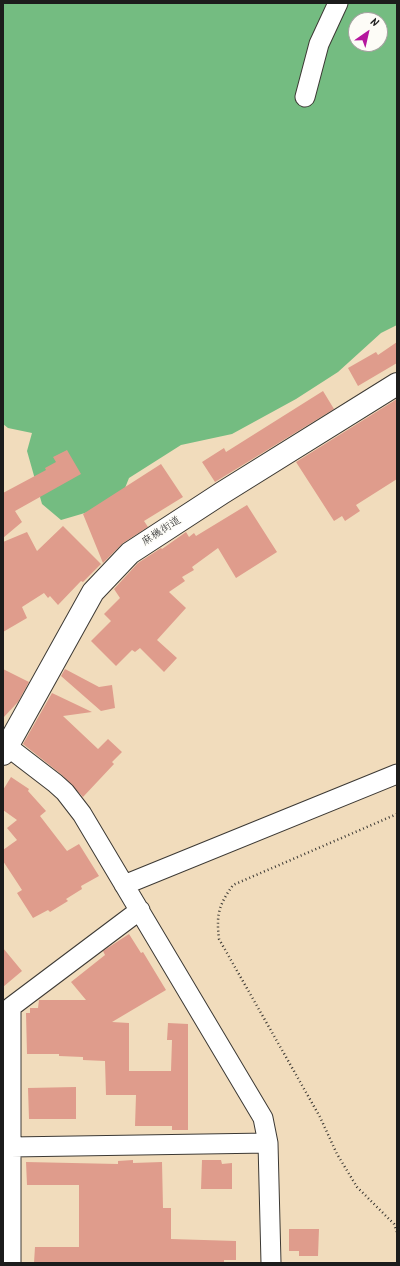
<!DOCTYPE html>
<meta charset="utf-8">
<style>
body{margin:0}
#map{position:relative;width:400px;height:1266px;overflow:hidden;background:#f1dcbc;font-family:Kalam,sans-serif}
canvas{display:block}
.frame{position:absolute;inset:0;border:4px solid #1c1c1c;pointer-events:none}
.north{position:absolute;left:348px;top:12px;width:40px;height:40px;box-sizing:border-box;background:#fdfcf7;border:1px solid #a3a29f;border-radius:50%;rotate:34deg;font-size:11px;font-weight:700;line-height:16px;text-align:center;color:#1c1c1c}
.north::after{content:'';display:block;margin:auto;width:14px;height:18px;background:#b5179e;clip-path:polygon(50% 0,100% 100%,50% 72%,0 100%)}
</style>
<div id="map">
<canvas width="400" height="1266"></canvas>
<div class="frame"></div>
<div class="north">N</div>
</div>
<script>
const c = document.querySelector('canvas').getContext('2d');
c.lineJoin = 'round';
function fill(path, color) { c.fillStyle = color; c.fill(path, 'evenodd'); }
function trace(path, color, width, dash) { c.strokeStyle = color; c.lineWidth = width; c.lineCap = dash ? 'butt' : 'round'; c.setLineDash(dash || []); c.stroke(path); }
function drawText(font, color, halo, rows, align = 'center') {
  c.font = font + ' Kalam,"Klee One",sans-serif'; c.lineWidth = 3; c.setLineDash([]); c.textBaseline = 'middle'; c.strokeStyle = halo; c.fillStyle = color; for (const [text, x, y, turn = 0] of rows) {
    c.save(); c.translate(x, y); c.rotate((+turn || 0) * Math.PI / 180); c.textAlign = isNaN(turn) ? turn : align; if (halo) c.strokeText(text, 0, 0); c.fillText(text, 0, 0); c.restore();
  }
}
fill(new Path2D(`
 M3 3H397V325L381 333 338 372 296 399 232 434 181 445 129 478 119 503 61 520 42 504 27 451 32 433 8 428 3 424ZM356 20H380V44H356Z`), '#74bc81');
fill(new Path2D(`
 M397 342V363L358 386 348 368 376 352 378 355Z
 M323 391 334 409 215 482 202 462 224 448 226 452Z
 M397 399V479L356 505 360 511 345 521 342 516 334 521 296 462Z
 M67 450 81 474 15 511 22 522 3 538V493L46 470 45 468 56 462 53 457Z
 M161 464 183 497 144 521 148 527 123 543 103 563 83 514Z
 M247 505 277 552 236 578 218 548 192 567 194 570 182 577 185 581 169 592 186 608 157 640 177 658 164 672 140 648 135 652 132 650 116 666 91 641 111 621 104 614 120 598 114 589 138 563 161 548 162 549 186 532 189 537 194 533 196 536Z
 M63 526 101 564 83 582 81 581 58 605 50 596 48 598 44 593 22 607 27 618 3 632V542L27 532 37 551Z
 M3 669 29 682 18 702 3 718Z
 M65 669 99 687 112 685 115 708 101 711 61 676Z
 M52 693 92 712 63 716 98 749 108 739 122 752 112 762 114 764 83 797 62 775 23 744Z
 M11 777 29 789 28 791 46 811 40 816 67 851 79 844 99 876 81 886 82 889 66 899 68 901 50 912 48 910 33 918 17 893 22 890 3 861V850L17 840 7 828 17 820 3 810V790Z
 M129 934 141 953 143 952 166 990 112 1022 129 1023V1071H171L172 1040H167L168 1023 188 1024V1130H172V1126H135L136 1095H106L105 1061 83 1060V1057L59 1056V1054H27L26 1013H30V1008H38L39 1000H86L71 982 105 955 103 951Z
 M3 948 22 971 3 987Z
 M76 1087V1119H29L28 1088Z
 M133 1160V1163L162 1162 163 1208H171V1239L236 1241V1260H224V1263H34L35 1247H79V1185H27L26 1162 118 1164V1161Z
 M202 1160H221L222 1164 232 1163V1189H201Z
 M289 1229H319L318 1256H299V1251H289Z`), '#df9c8c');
const minor = new Path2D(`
 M305 97 319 44 338 3
 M3 743 55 783 65 792 82 814 263 1118 268 1143 271 1263
 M124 885 397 774
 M11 1147 268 1143
 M11 1263V1007L140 910`);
const tertiary = new Path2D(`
 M3 754 93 592 130 553 222 493 397 384`);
trace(minor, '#3c3934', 21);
trace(tertiary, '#3c3934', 24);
trace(new Path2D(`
 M397 814 233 885C219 905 216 914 219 939L320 1117 337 1154 357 1187 394 1224 397 1232`), '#3c3934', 2.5, [1, 3]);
trace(minor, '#fff', 19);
trace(tertiary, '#fff', 22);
drawText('11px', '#1c1c1c', '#fdfcf7', [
 ["麻機街道",162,532,-33]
]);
</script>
